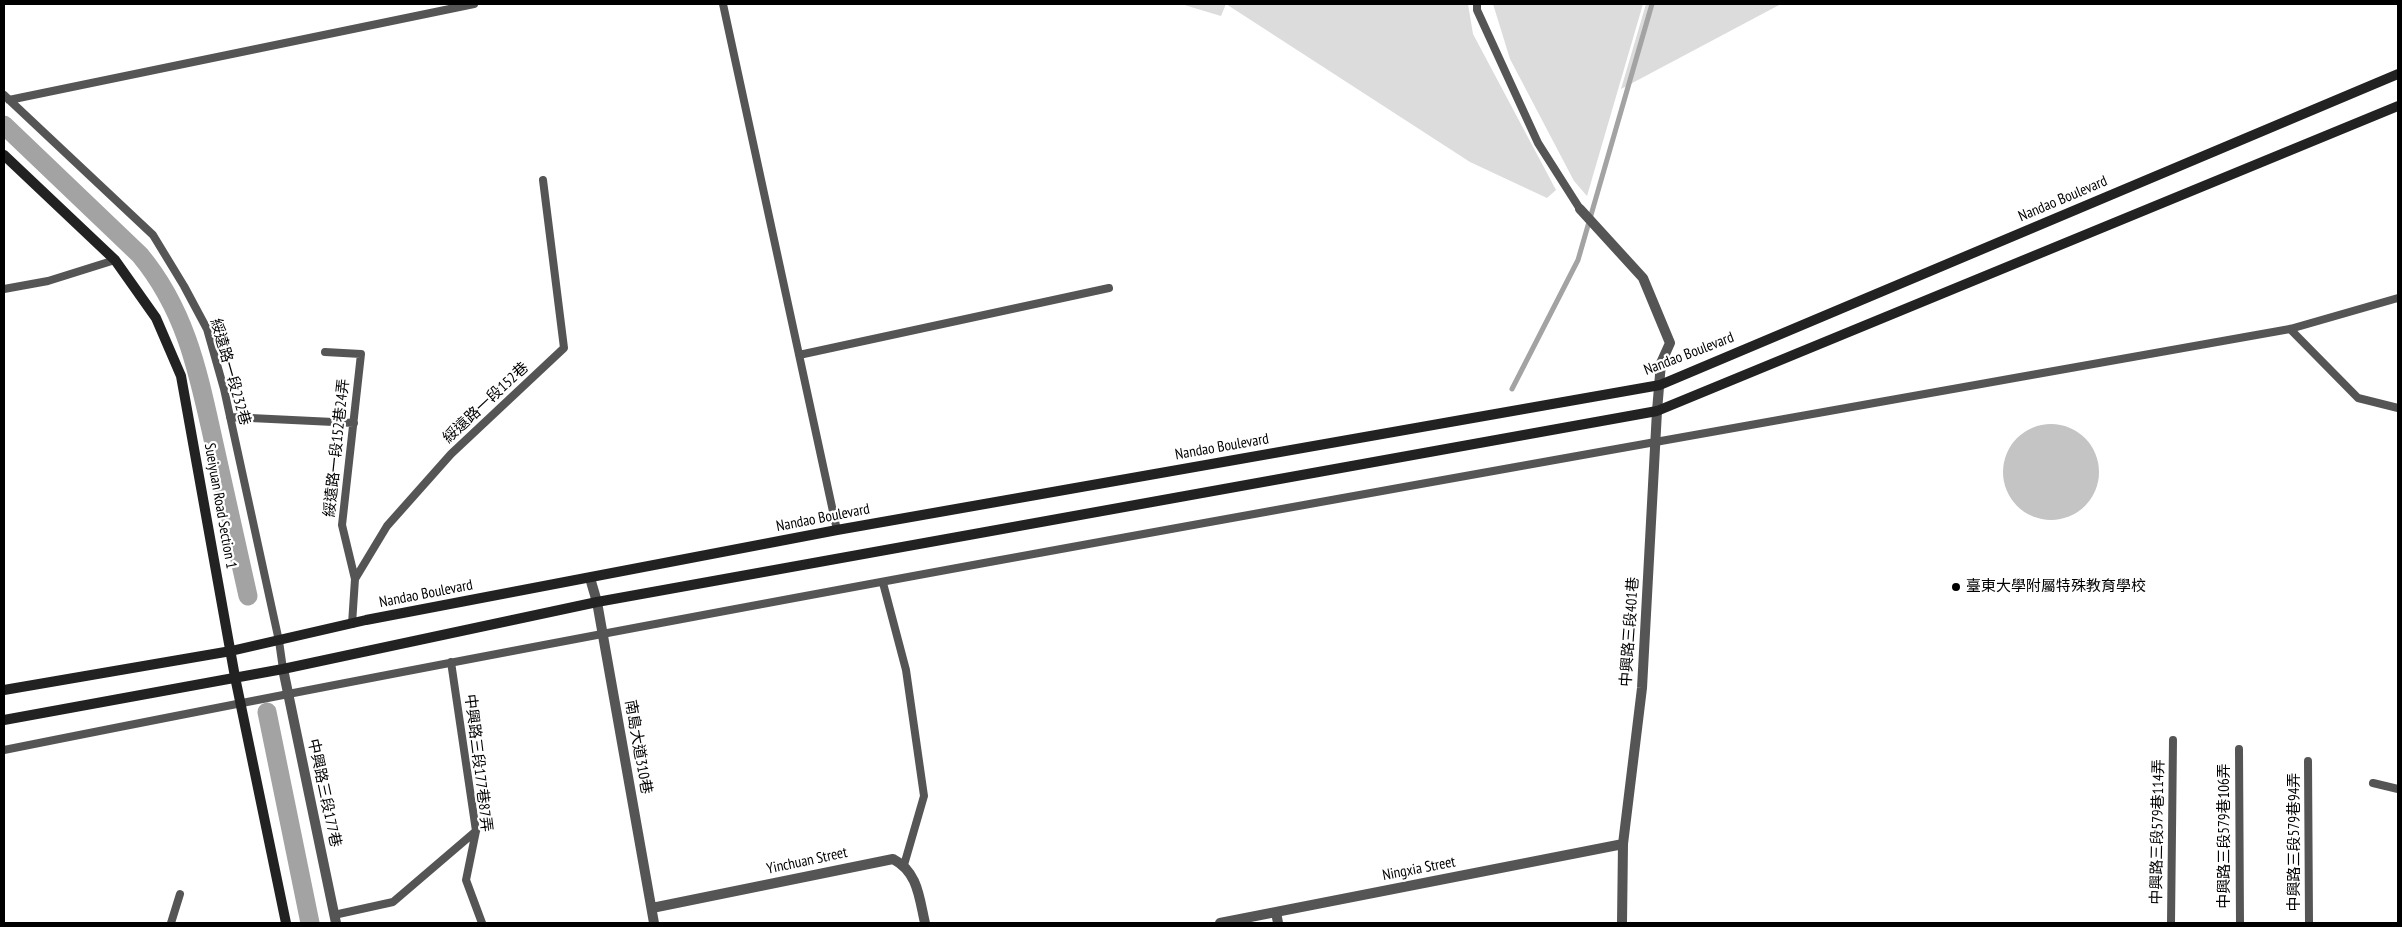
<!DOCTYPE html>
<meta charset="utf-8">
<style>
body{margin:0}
#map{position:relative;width:2402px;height:927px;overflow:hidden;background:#fff;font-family:"PT Sans Narrow",sans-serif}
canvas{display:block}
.frame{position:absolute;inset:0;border:5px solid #000;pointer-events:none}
</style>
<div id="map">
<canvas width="2402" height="927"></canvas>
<div class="frame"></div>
</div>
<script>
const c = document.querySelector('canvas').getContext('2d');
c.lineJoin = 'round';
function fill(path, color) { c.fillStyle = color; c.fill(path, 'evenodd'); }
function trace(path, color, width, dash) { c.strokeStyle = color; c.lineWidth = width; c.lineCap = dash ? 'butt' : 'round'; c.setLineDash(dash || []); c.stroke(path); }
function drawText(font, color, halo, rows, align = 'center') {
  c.font = font + ' "PT Sans Narrow","Noto Sans TC",sans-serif'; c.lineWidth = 4.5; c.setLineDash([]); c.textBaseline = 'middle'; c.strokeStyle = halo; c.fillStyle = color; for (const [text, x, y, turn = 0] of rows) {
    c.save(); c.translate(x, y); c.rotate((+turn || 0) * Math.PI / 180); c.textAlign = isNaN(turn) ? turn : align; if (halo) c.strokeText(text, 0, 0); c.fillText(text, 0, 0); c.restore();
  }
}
fill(new Path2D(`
 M1181 4H1468L1473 34 1556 190 1547 198 1470 162 1226 4 1221 16Z
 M1493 4H1643L1587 196 1574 181 1510 59Z
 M1646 4H1781L1621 89Z`), '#dcdcdc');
trace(new Path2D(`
 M1512 389 1578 260 1652 4`), '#a3a3a3', 5);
trace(new Path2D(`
 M4 125 140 255C188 313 199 377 215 448 226 497 237 547 248 596
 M267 712 310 923`), '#a3a3a3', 19);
fill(new Path2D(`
 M2003 472a48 48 0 1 1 96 0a48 48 0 1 1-96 0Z`), '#c4c4c4');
trace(new Path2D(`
 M723 4 837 530
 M1477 4V10L1538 143 1580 209
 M4 95 153 235 184 286 207 329 224 389 279 641 283 669
 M9 100 474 4
 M4 289 48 281 115 260
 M2290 329 2358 398 2398 408
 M325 352 361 354 342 525 355 579
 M799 355 1109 288
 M230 417 354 423
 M883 583 906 670 924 796 904 865
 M352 624 355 579 387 526 451 454 564 348 543 180
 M451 662 476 831 466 880 482 923
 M2239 749 2240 923
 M4 750C764 598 1527 465 2290 329L2398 298
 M2308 761 2309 923
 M2373 783 2398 789
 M334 915 393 902 476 831
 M171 923 180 894
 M2171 923 2173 740`), '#555', 8);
trace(new Path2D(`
 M1580 209 1643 278 1670 343 1661 363 1657 411 1642 688 1623 844 1622 923
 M590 578 597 602 654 923
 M283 669 336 923
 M652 908 893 859C918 872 919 897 925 923
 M1276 912 1278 923
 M1220 923 1623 844`), '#555', 10);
trace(new Path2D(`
 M4 155 115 260 156 318 181 376 235 677 286 923
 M4 690 231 651 366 620 837 530 1660 385 2398 74
 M4 720 283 669 597 602 1657 411 2398 106`), '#222', 10);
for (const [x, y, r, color] of [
 [1956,587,5,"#000"]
]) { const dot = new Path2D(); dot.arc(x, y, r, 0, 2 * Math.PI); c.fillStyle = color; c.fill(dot); trace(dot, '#fff', 2); }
drawText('15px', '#000', '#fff', [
 ["Nandao Boulevard",2063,199,-23],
 ["Nandao Boulevard",1689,354,-21],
 ["綏遠路一段232巷",230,372,74],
 ["綏遠路一段152巷",486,403,-43],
 ["Nandao Boulevard",1222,447,-10],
 ["綏遠路一段152巷24弄",337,448,-84],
 ["Sueiyuan Road Section 1",220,506,80],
 ["Nandao Boulevard",823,518,-11],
 ["Nandao Boulevard",426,594,-11],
 ["中興路三段401巷",1630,632,-86],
 ["南島大道310巷",638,747,80],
 ["中興路三段177巷87弄",478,763,83],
 ["中興路三段177巷",324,793,78],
 ["中興路三段579巷114弄",2158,832,-89],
 ["中興路三段579巷106弄",2225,836,-90],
 ["中興路三段579巷94弄",2295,842,-90],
 ["Yinchuan Street",807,861,-12],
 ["Ningxia Street",1419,869,-11]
]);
drawText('15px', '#000', '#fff', [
 ["臺東大學附屬特殊教育學校",1966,587]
], 'left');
</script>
